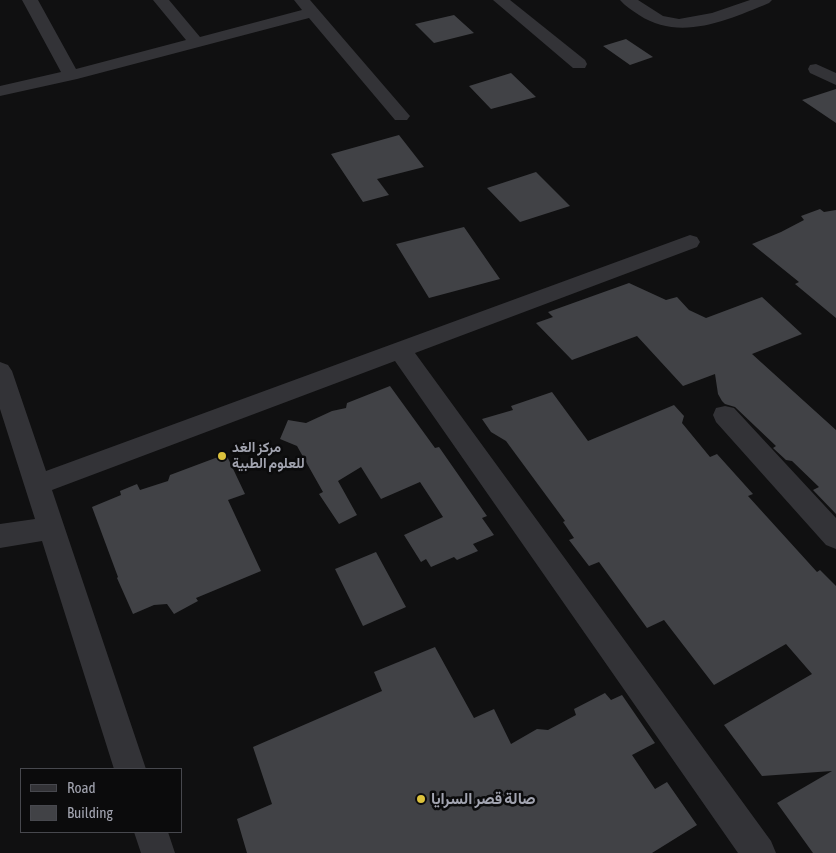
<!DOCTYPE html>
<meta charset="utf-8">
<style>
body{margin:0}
#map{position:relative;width:836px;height:853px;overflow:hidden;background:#101011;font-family:"Asap Condensed",sans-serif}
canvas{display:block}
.legend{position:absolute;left:20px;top:768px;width:162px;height:65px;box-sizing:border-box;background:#0b0b0c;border:1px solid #47484e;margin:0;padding:6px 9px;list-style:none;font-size:15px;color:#a2a4b0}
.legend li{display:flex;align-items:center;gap:10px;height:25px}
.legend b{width:25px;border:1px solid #47484e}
</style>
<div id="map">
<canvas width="836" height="853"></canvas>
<ul class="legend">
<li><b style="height:6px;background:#333337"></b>Road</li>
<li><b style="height:14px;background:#414246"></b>Building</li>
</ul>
</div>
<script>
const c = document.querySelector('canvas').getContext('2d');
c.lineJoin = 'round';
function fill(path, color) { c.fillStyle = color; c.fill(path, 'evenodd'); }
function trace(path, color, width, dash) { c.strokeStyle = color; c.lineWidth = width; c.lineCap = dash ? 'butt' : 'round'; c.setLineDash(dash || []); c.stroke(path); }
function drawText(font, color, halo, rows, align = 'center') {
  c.font = font + ' "Asap Condensed",Vazirmatn,sans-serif'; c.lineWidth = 5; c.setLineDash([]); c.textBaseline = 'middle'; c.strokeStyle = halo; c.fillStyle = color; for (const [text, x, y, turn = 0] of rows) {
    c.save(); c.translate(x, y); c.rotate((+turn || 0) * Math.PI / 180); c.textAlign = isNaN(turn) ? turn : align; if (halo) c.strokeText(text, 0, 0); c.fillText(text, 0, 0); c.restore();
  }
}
fill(new Path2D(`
 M454 15 474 33 434 43 415 24Z
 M626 39 653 57 630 65 603 46Z
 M511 73 536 97 491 109 469 86Z
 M836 89V123L802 100Z
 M399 135 424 167 377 179 389 195 363 202 331 154Z
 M536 172 570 206 520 222 487 188Z
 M820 209 824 212 836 210V318L795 284 799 282 752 244 781 232 804 220 801 216Z
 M464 227 500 279 429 298 396 244Z
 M629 283 666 300 677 297 689 310 706 318 762 297 802 334 752 354 836 430V514L813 490 819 487 792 461 786 460 773 448 776 446 735 407 725 404 722 401 718 394 715 374 683 386 637 336 572 360 536 323 553 317 548 312Z
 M390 386 435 448 439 447 487 516 482 518 494 535 473 544 478 551 457 560 454 557 431 567 426 559 421 562 404 535 443 517 420 482 381 499 361 467 338 481 357 515 339 524 319 494 323 492 297 446 280 439 288 420 306 423 332 411 346 408 347 403Z
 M552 392 588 441 674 405 684 416 682 423 710 457 717 454 753 494 748 496 817 572 820 570 836 586V853H813L777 803 832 771 762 776 724 725 812 674 786 644 714 685 664 620 647 628 599 562 589 566 569 540 574 538 563 522 565 521 506 441 491 432 482 419 513 410 511 406Z
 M226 454 245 494 228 500 261 571 196 598 198 601 174 614 167 604 154 605 133 614 117 578 118 577 92 507 121 495 120 491 137 484 140 490 168 481 170 475Z
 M376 552 406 607 363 626 335 569Z
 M435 647 474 718 494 709 511 744 537 729 548 730 576 715 574 709 605 693 611 700 622 695 655 743 632 755 655 789 667 782 697 825 652 853H247L237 819 272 804 253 747 382 691 374 672Z`), '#414246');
fill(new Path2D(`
 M22 0H38L76 69 186 40 153 0H169L200 37 302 10 294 0H310L410 116 407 120H395L309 18 77 79 0 96V86L61 72Z
 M493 0H510L585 60 587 64 585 68H573Z
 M620 0H638L663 16 679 19 712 13 750 0H772L769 3C728 20 680 42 639 15 632 10 625 6 620 0Z
 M816 64 836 73V85L810 73 808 69 810 65Z
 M690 235 697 237 700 242 697 247 415 353 771 841 776 853H738L395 361 52 490 146 769H114L42 541 0 548V524L35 519 0 409V362L8 365 12 371 46 471Z
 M725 406 734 408 836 518V549L826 545 716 422 713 415 716 408Z
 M134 832H168L175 853H141Z`), '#333337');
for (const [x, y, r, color] of [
 [222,456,5,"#dcc23c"],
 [421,799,5,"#dcc23c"]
]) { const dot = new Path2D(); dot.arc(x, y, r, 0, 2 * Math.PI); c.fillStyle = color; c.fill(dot); trace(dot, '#0b0b0c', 2); }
drawText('bold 14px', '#a2a4b0', '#0b0b0c', [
 ["مركز الغد",232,448],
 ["للعلوم الطبية",232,464]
], 'left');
drawText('bold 16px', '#a2a4b0', '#0b0b0c', [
 ["صالة قصر السرايا",431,799]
], 'left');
</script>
